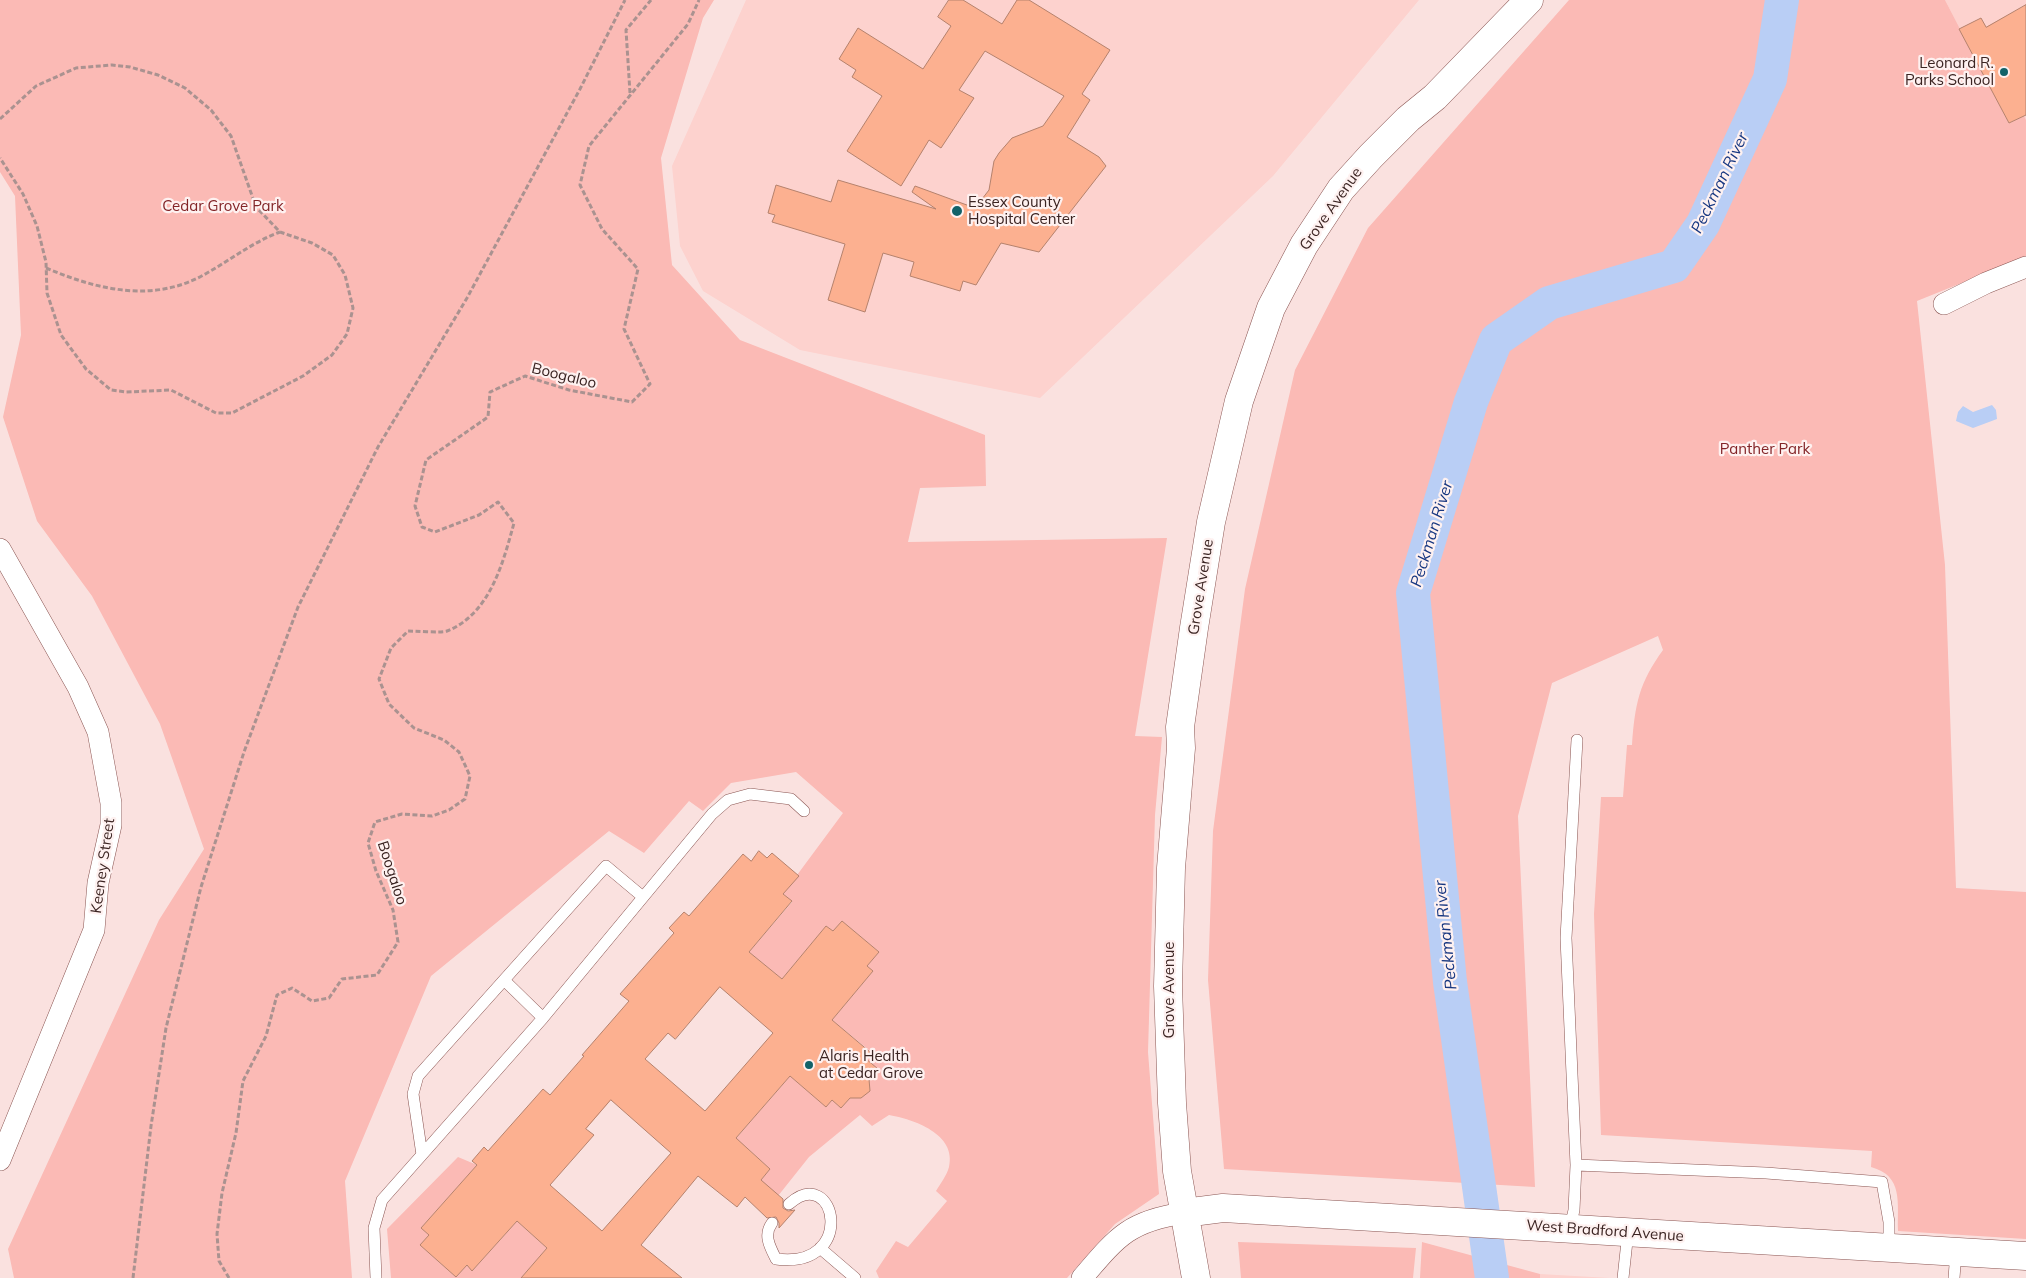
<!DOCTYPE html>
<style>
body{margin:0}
canvas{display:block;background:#fae1df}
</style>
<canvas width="2026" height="1278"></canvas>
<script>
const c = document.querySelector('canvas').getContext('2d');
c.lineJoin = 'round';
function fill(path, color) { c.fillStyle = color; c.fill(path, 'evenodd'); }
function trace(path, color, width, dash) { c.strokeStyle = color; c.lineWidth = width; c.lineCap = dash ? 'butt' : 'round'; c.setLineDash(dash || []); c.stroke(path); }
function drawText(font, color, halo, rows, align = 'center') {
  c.font = font + ' Mulish,sans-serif'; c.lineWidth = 4.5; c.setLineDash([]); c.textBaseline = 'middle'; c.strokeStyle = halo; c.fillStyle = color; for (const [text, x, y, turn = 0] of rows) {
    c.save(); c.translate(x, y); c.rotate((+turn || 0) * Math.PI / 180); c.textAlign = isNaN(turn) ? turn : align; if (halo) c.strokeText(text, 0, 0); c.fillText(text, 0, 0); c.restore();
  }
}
fill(new Path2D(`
 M746 0H1419L1273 176 1040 398 800 350 703 291 680 246 672 166Z
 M1945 0H2026V120L2024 116 2009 123Z
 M1540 1274 1610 1278H1540Z`), '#fdd2ce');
fill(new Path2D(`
 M0 0H714L703 18 661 158 672 265 740 340 985 435 986 486 920 488 908 542 1167 538 1135 736 1162 737 1155 815 1148 1052 1159 1194 1115 1224 1067 1278H879L876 1271 896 1241 908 1247 947 1201 936 1191C940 1184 947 1175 949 1167 957 1134 913 1119 889 1115L872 1126 860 1115 809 1157 774 1201 757 1185 770 1169 745 1146 732 1143 790 1076 826 1107 832 1100 841 1108 850 1098 870 1091 869 1079 877 1069 865 1058 870 1051 832 1020 873 971 867 966 879 952 842 921 833 931 826 926 782 979 749 952 792 902 783 894 843 813 796 772 731 783 703 811 689 801 644 853 609 831 431 976 345 1181 352 1278H14L8 1249 159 920 204 849 160 724 92 596 37 521 3 417 21 335 15 196 0 172Z
 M1569 0H1945L2009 123 2024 116 2026 120V257L1917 301 1945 565 1956 888 2026 892V1239L1898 1231C1897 1203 1904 1176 1871 1167L1872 1151 1601 1135 1594 914 1601 797H1623L1627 745H1632C1635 704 1639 683 1663 650L1658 636 1552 683 1518 816 1535 1187 1224 1169 1208 980 1213 831 1245 589 1295 370 1368 228Z
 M458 1157 477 1165 421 1228 429 1235 420 1245 456 1277 467 1265 473 1270 517 1221 547 1248 521 1278H391L387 1229Z
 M1238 1242 1416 1248 1413 1278H1241Z
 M1422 1242 1540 1274V1278H1420Z`), '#fbbab5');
fill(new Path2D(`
 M1992 405 1996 410 1997 419 1973 428 1956 421 1958 412 1963 406 1973 412Z`), '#b9cef5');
trace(new Path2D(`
 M1492 1278 1450 982 1413 593 1471 402 1496 340 1549 303 1674 266 1703 224 1770 79 1782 0`), '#b9cef5', 34);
const building = new Path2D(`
 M949 0H963L1002 24 1017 0H1029L1110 50 1082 94 1090 100 1067 137 1099 157 1106 166 1039 252 1001 243 976 285 963 281 960 291 910 276 914 262 883 253 865 312 828 300 845 244 772 222 775 215 768 213 776 185 831 202 838 180 936 209 912 192 915 186 975 208 989 190 994 161 999 153 1012 138 1043 126 1064 96 985 51 959 90 974 98 941 148 929 140 901 186 847 151 882 96 852 77 856 70 839 59 858 28 923 69 951 26 938 17Z
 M2026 5V115L2009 123 1959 29 1981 18 1986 27Z
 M759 851 767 858 772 853 799 876 783 894 792 901 749 952 782 979 826 926 833 931 842 921 879 952 867 966 873 971 832 1020 870 1052 865 1058 878 1069 869 1079 870 1091 861 1098H850L841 1108 832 1100 826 1107 790 1076 736 1138 770 1169 761 1180 783 1199V1208L788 1211 795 1210 779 1228V1223L776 1217 767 1218 745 1197 737 1207 698 1176 641 1245 682 1278H521L547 1248 517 1221 472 1271 467 1265 456 1277 420 1245 429 1235 421 1228 477 1165 472 1161 484 1147 488 1151 543 1089 550 1095 584 1056 582 1055 629 1001 620 994 674 933 669 928 684 912 689 916 743 854 751 861ZM720 987 773 1033 705 1111 645 1059 668 1033 675 1039ZM611 1100 671 1153 602 1231 550 1185 594 1135 586 1129Z`);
fill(building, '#fcb090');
trace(building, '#b5826d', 1);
const service = new Path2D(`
 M504 980 543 1018
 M422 1155 413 1094 418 1076 606 866 643 897
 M1576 1165 1566 938 1577 740
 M772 1223C763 1235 770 1247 776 1259 858 1270 836 1162 789 1204
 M1570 1228 1574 1210 1576 1165 1766 1173 1882 1182 1889 1222V1247
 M820 1248 855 1278
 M376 1278 374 1228 382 1200 543 1018 712 814 728 800 750 794 791 799 804 811
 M1623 1278 1628 1232
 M1954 1278 1956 1252`);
const minor = new Path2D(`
 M1944 304 1986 283 2026 267
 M0 549 78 687 98 732 111 803V825L98 883 94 930 0 1160
 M1082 1278C1117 1237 1129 1221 1184 1213`);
const tertiary = new Path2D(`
 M1184 1213 1223 1208 2026 1256
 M1196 1278 1177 1171 1172 1103 1168 986 1171 868 1181 748 1180 727 1194 628 1211 522 1239 401 1271 308 1304 245 1341 189 1371 156 1408 119 1435 97 1529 0`);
trace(service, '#8a5552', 12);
trace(minor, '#8a5552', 22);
trace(tertiary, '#8a5552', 29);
trace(new Path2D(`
 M630 93 626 30 651 0
 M0 119 36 86 76 68 112 65 130 67 158 75 185 88 211 110 231 136 256 207 280 232 312 243 333 255 345 275 353 308 347 334 332 355 303 376 232 413H216L171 390 126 392 111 390 86 369 61 335 47 293 46 262 37 226 23 194 0 158
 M46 268C98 290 155 304 207 273 232 259 253 242 280 232
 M133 1278 151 1126 166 1028 201 887 244 752 298 607 378 447 467 298 580 89 625 0
 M229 1278 219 1261 217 1234 222 1193 236 1133 243 1081 266 1036 277 995 292 988 312 1001 329 998 342 979 377 975 398 942 393 910 376 871 368 843 375 822 402 814 432 816 449 810 465 799 470 776 459 752 444 740 414 728 389 704 379 679 391 648 408 631C416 631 442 633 447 631 490 614 503 563 514 523L498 502 479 515 435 532 422 527 415 506 426 460 488 417 490 392 525 376 569 390 632 402 650 384 624 329 638 269 602 229 580 185 589 146 688 24 699 0`), '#aa9290', 3, [5, 2.5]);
trace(service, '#fff', 11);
trace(minor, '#fff', 21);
trace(tertiary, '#fff', 28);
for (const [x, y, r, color] of [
 [2004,72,5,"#126269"],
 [957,211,6,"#126269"],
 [809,1065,5,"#126269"]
]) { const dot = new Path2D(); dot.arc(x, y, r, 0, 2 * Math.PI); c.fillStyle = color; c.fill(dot); trace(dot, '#fef1f0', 2); }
drawText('15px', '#3b2422', '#fef1f0', [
 ["Leonard R.",1994,63,"right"],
 ["Parks School",1994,80,"right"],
 ["Essex County",968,202],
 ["Hospital Center",968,219],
 ["Alaris Health",819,1056],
 ["at Cedar Grove",819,1073]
], 'left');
drawText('15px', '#832427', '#fef1f0', [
 ["Cedar Grove Park",223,206],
 ["Panther Park",1765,449]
]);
drawText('15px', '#3b2422', '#fef1f0', [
 ["Grove Avenue",1331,209,-55],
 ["Boogaloo",564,376,14],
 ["Grove Avenue",1201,587,-81],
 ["Keeney Street",103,866,-82],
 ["Boogaloo",392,873,72],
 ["Grove Avenue",1169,990,-90],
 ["West Bradford Avenue",1605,1231,4]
]);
drawText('italic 16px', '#173781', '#fef1f0', [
 ["Peckman River",1720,183,-64],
 ["Peckman River",1432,534,-73],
 ["Peckman River",1446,935,-96]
]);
</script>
